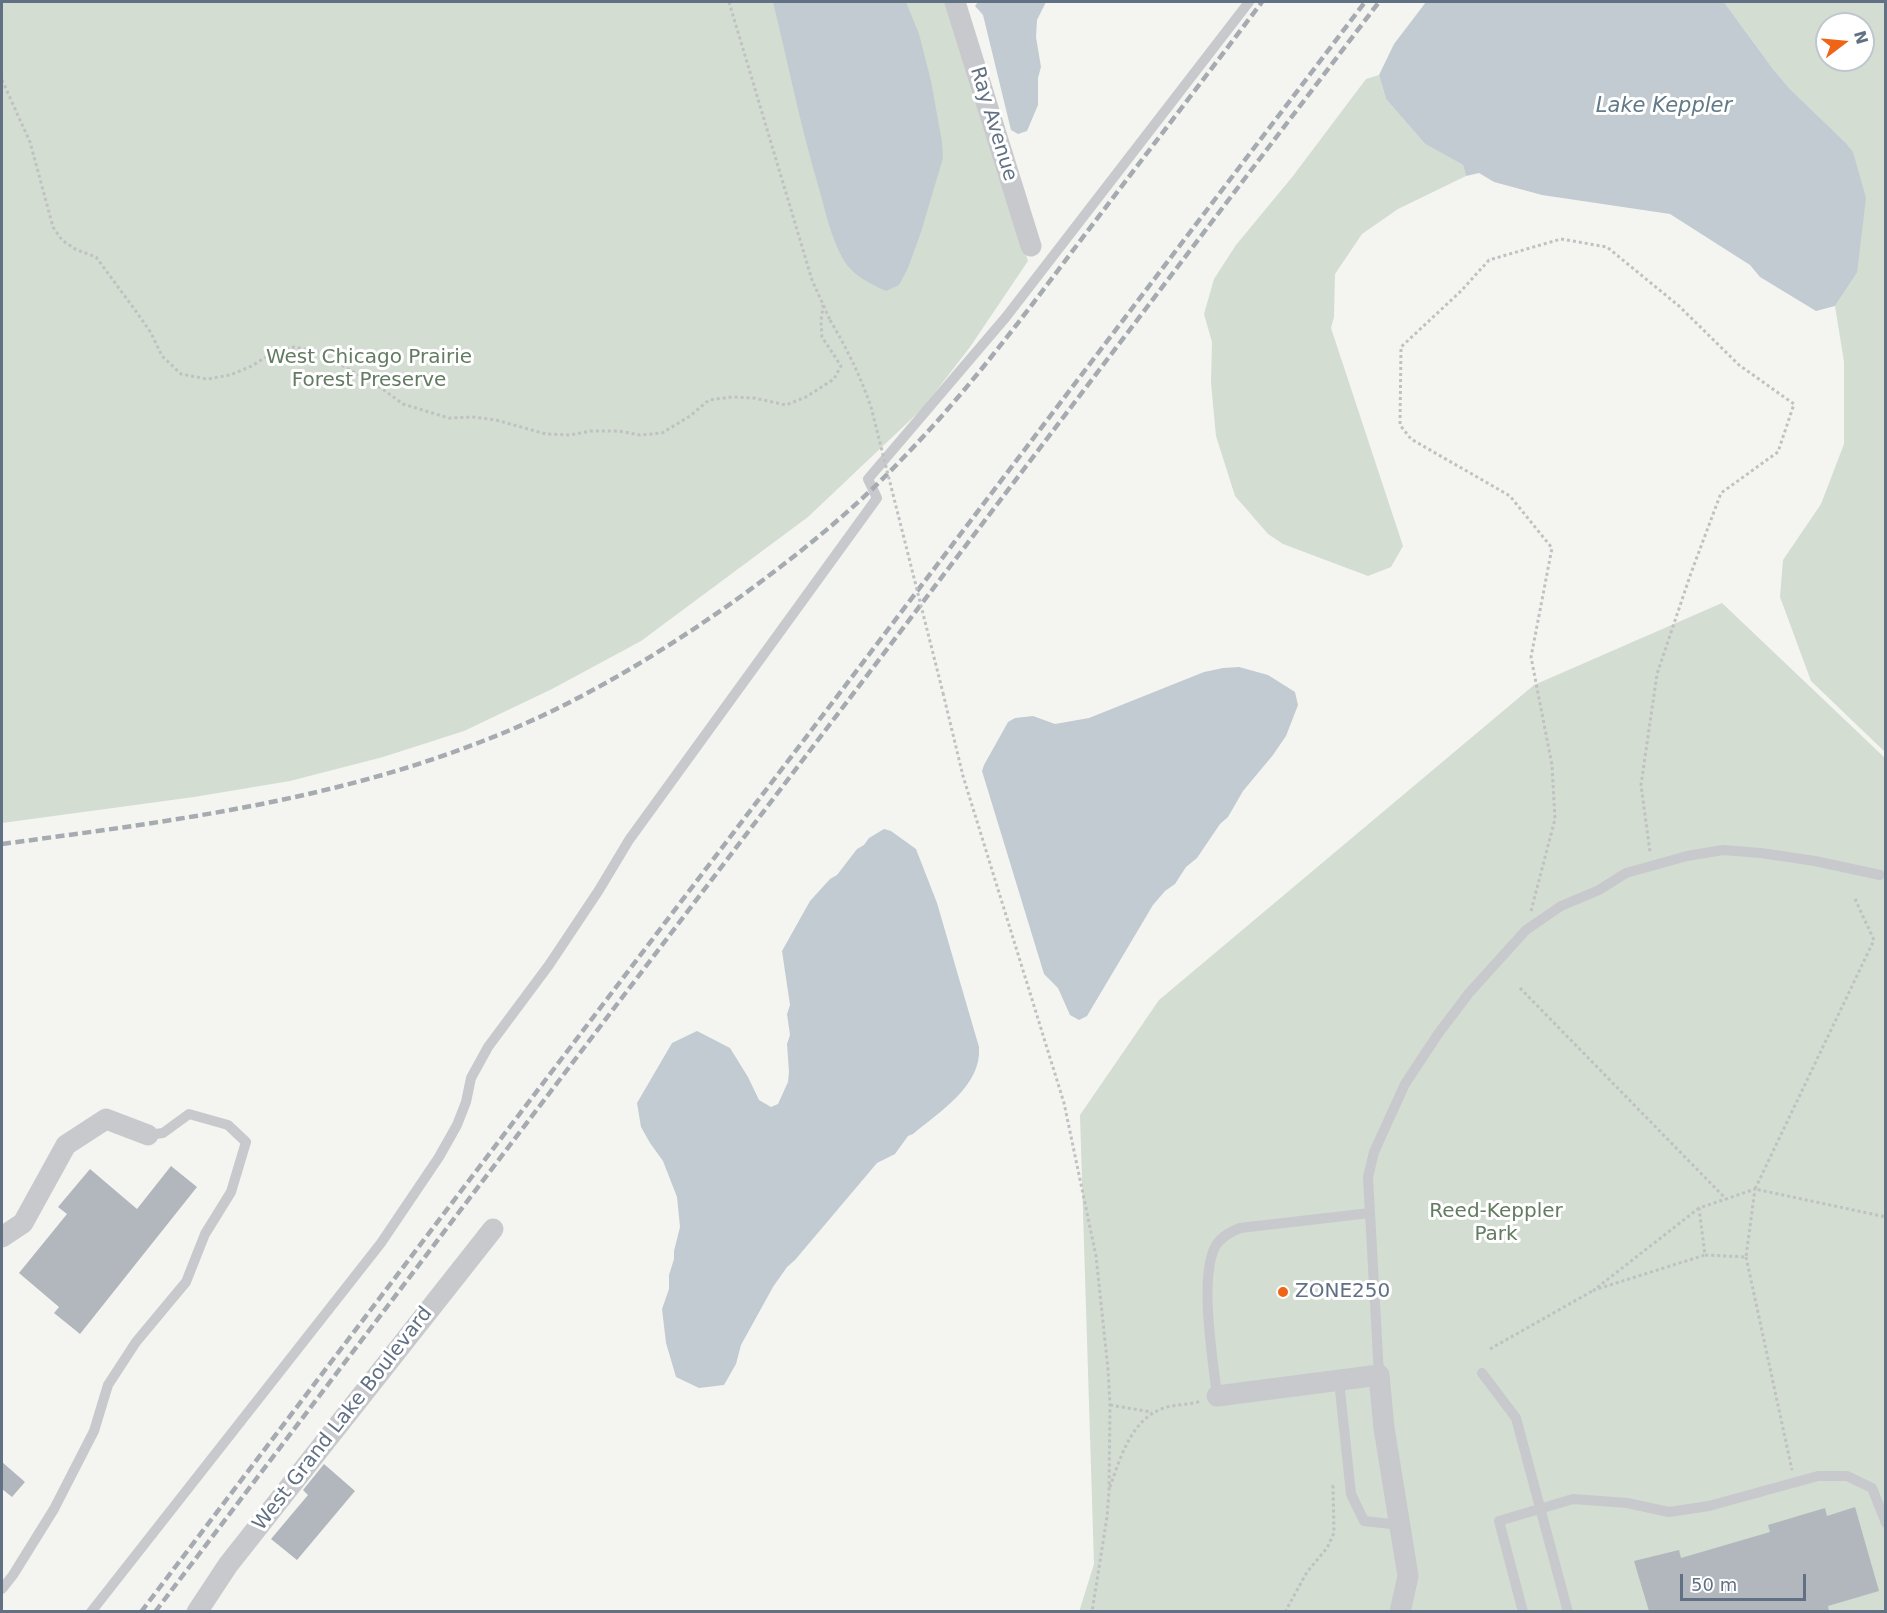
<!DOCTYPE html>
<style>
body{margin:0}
#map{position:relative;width:1887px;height:1613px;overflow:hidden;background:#f4f5f0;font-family:"DejaVu Sans",sans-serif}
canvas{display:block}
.frame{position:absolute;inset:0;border:3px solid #627084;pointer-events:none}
.north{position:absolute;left:1815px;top:12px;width:60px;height:60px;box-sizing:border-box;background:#fff;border:2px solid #c0c6ce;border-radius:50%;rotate:74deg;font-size:16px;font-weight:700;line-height:24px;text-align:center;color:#627084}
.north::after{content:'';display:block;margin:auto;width:21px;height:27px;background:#ef6417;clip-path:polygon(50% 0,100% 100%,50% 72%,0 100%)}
.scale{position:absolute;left:1680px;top:1574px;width:126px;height:27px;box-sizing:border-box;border:3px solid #627084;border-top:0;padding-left:8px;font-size:18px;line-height:21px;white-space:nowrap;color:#627084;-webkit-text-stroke:4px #fff;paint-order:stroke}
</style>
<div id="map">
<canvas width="1887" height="1613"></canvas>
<div class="frame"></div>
<div class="north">N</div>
<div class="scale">50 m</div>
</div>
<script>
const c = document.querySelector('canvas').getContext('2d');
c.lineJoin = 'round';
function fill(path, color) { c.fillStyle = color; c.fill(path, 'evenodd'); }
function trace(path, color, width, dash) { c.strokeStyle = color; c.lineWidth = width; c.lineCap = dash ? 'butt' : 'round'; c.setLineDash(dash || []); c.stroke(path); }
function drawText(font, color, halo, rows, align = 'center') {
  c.font = font + ' "DejaVu Sans",sans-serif'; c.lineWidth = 6; c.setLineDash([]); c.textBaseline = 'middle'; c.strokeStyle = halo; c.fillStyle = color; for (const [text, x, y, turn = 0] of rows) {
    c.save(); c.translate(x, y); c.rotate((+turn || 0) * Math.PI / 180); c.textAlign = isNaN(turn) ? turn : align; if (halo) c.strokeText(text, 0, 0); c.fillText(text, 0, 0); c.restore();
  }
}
fill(new Path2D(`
 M2 2H947L1028 261 970 347 923 408 808 517 641 641 552 689 464 731 383 757 290 781 194 797 2 823Z
 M1724 2H1885V752L1811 681 1780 597 1783 560 1821 504 1844 444V362L1835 306 1857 273 1844 141 1790 89 1773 69ZM1827 24H1863V60H1827Z
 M1379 75 1386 99 1425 144 1463 165 1466 176 1398 209 1362 234 1335 274 1334 317 1331 328 1403 546 1391 567 1368 576 1283 544 1268 534 1235 496 1216 436 1211 383 1212 342 1204 314 1214 279 1236 245 1293 176 1366 79Z
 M1722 603 1885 758V1611L1079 1612 1094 1564 1080 1115 1159 1000 1534 685Z`), '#d4ddd1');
fill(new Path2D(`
 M773 2H906L919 34 931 81 942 142 943 158 921 232 908 268 899 285 886 291C870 284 852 275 843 259 830 236 825 209 818 185 800 124 788 63 773 2Z
 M978 2H1046L1037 20 1036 37 1041 67 1038 78V105L1027 131 1018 134 1011 130 983 15 975 6Z
 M1426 2H1724L1773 69 1790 89 1844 141 1853 152 1866 198 1857 273 1835 306 1816 311 1760 277 1750 265 1670 214 1542 195 1494 182 1479 173 1466 176 1463 165 1425 144 1386 99 1379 75 1394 44Z
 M1239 667 1268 675 1295 692 1298 705 1286 736 1273 755 1243 791 1228 817 1220 824 1197 858 1186 867 1175 884 1165 891 1153 905 1087 1016 1079 1020 1070 1015 1058 988 1044 974 982 771 984 765 1008 722 1015 718 1033 716 1055 724 1089 718 1204 672 1223 668Z
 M884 829 891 831 916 849 937 903 979 1047C982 1086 939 1112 913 1134L908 1136 895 1154 877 1163 795 1260 787 1267 773 1287 741 1345 736 1364 724 1385 699 1388 676 1377 666 1343 662 1309 669 1289V1275L674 1259V1251L680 1227 677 1197 663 1161 650 1143 641 1127 637 1103 672 1043 697 1031 730 1048 748 1077 759 1100 771 1107 778 1104 788 1082 789 1072 787 1044 790 1035 787 1014 790 1005 782 951 810 901 830 879 837 875 857 849 864 845 869 838Z`), '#c2cbd1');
fill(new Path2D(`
 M171 1166 197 1187 80 1334 54 1313 59 1307 19 1273 67 1214 58 1207 90 1169 137 1209Z
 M2 1462 25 1482 12 1497 2 1489Z
 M324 1464 355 1491 297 1560 271 1539 308 1495 303 1490Z
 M1855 1507 1879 1591 1828 1606 1829 1611H1649L1634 1561 1679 1550 1681 1558 1770 1532 1768 1525 1825 1508 1827 1516Z`), '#b1b7bd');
trace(new Path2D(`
 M729 2 812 280 830 320
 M2 80 30 142 53 227 62 240 75 249 96 257 138 314 151 333 162 356 181 374 207 379 230 375 252 366 275 351 294 347 319 352 381 388 403 404 449 418 473 417 496 420 546 434 570 435 591 431H619L640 435 662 433 690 416 709 400 732 397 754 398 786 405 806 397 834 379 841 366 822 337 821 322 823 305
 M943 693 963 776 1064 1103 1096 1256 1108 1369 1110 1405 1109 1492 1107 1517 1092 1612
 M1855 899 1874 940 1755 1189 1886 1217
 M1531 911 1555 819 1552 765 1531 657 1552 548 1510 496 1411 439 1400 425 1401 347 1461 291 1489 260 1561 239 1607 247 1679 306 1739 365 1794 404 1778 452 1721 493 1691 573 1657 674 1641 785 1650 852
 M1520 988 1726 1199 1755 1189 1746 1257 1705 1255 1699 1208 1726 1199
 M1699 1208 1594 1290 1705 1255
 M1746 1257 1792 1470
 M1490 1349 1594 1290
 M1110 1405 1152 1412
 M1110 1487C1120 1458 1132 1418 1164 1408 1176 1404 1189 1405 1201 1401
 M1285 1612 1307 1572 1327 1548 1334 1533 1333 1486H1336`), '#c0c1c3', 3, [3, 3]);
trace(new Path2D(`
 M1482 1373 1516 1418 1568 1612
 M1379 1375 1368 1177 1374 1152 1405 1084 1438 1034 1469 993 1526 930 1561 906 1599 890 1626 873 1687 856 1723 850 1761 853 1815 861 1880 875
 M1339 1381 1351 1494 1364 1521 1400 1525
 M1217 1396C1213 1360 1199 1279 1215 1247 1220 1237 1230 1232 1240 1228L1370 1213
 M2 1589 13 1575 54 1509 94 1431 108 1385 136 1342 186 1282 205 1234 231 1192 246 1142 228 1125 189 1114 163 1133 148 1135
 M91 1612 381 1243 439 1157 457 1125 466 1102 471 1078 488 1047 549 965 599 890 629 840 877 498 868 479 1006 317 1249 2
 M1523 1612 1499 1521 1573 1499 1627 1503 1669 1512 1709 1506 1818 1476H1847L1872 1488 1886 1523`), '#c7c9cd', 10);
trace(new Path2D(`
 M955 2 1031 246
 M2 1237 23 1223 66 1145 106 1119 148 1135
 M1217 1396 1379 1375 1384 1428 1408 1576 1400 1612
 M197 1612 228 1565 493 1229`), '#c7c9cd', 21);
trace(new Path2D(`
 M2 844C165 822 328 802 483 741 572 707 655 657 733 602 793 559 852 512 903 458 966 393 1020 321 1074 249 1137 166 1200 84 1262 2
 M141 1612 1365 2
 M155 1612 1379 2`), '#a6aab1', 4.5, [9, 4.5]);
trace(new Path2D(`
 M830 320C847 349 860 375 871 407L943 693`), '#c0c1c3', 3, [3, 3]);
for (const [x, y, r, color] of [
 [1283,1292,6,"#ef6417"]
]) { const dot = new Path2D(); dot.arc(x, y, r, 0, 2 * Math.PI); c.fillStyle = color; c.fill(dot); trace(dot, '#fff', 2); }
drawText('20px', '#627084', '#fff', [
 ["Ray Avenue",993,124,73],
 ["West Grand Lake Boulevard",343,1419,-52]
]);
drawText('20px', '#637b61', '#fff', [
 ["West Chicago Prairie",369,358],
 ["Forest Preserve",369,381],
 ["Reed-Keppler",1496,1212],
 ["Park",1496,1235]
]);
drawText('20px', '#627084', '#fff', [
 ["ZONE250",1295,1292]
], 'left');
drawText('italic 21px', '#627a88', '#fff', [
 ["Lake Keppler",1664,107]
]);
</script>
